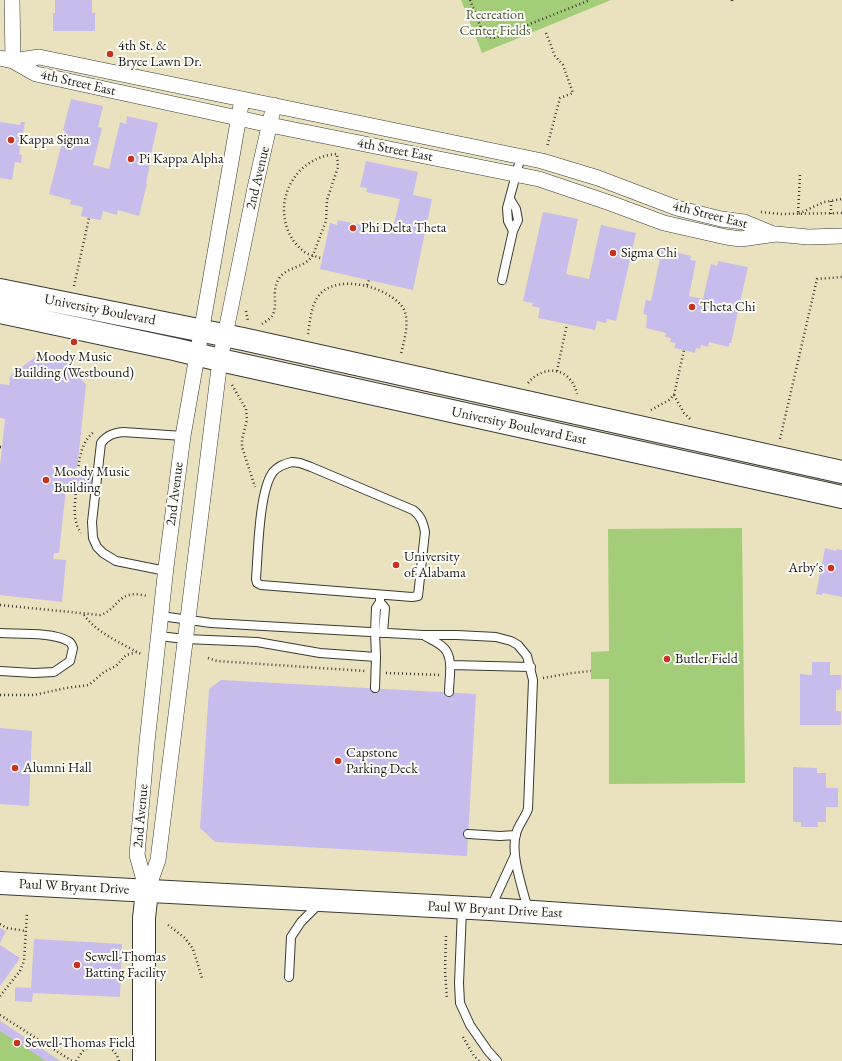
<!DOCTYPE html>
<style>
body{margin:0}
canvas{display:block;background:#eae2bf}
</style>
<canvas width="842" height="1061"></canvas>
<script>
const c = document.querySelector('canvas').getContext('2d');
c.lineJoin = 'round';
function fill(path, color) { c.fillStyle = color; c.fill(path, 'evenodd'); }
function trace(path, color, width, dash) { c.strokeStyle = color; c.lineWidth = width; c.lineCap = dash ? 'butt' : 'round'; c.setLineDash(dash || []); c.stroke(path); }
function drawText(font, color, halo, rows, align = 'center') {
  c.font = font + ' "EB Garamond",serif'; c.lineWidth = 4; c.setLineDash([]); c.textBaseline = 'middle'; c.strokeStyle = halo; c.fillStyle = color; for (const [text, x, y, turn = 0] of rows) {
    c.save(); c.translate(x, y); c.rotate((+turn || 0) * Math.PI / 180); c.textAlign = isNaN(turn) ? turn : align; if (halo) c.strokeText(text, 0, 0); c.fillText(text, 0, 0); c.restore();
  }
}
fill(new Path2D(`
 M461 0H611L482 53Z
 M742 528 745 783 609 784V679H591V652L609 651 608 529Z
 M0 1021 60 1061H0Z`), '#a4cd79');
fill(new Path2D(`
 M55 0H92V13H95V31H53V13H55Z
 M71 99 103 106 98 127 102 128 93 165 109 169 120 122 126 124 127 116 158 123 150 159 151 160 146 183 147 184 139 216 118 210 117 215 103 211 101 220 89 218 81 216 83 207 70 204 71 200 49 194 65 131 63 130Z
 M0 122 20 125 21 122H25L19 154 22 155 21 163 15 162 12 180 0 178Z
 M366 161 418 172 413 195 432 199 413 290 320 269 330 223 337 225 338 220 392 232 400 199 366 192 367 188 360 187Z
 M543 212 578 219 566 274 589 279 601 225 636 233 616 321 607 319 606 323 597 321 595 330 538 318 540 308 532 306 533 303 523 301Z
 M662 249 691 256 690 260 696 261 689 296 703 299 711 264 717 266 718 261 748 267 731 343H729V347L709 342 708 347 701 345 700 349 696 348 695 353 684 350 674 348 676 343 670 342 671 338 665 337 666 333 646 328 647 315 643 314 646 300 651 301Z
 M35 357 67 361 86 385 77 470 93 472 91 492 66 489 59 553H54L53 559 66 560 62 602 0 595V467L5 419 0 418V384L9 385 10 376Z
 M825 548 836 551 837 549 842 550V597L823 593 822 595 816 594Z
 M812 662H830V675H841V690H836V711H841V724L840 725H800V674L812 675Z
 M221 680 476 694 467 856 215 842 200 828 209 689Z
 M0 728 32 731 29 806 0 804Z
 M793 767 817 768V773H826V788H838V807H826V822H818V827H801V822H793Z
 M0 928 6 931 0 943Z
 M34 939 122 944 120 997 33 993 32 1002 15 1001V987L31 988Z
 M0 945 20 958 0 986Z
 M0 1021 60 1061H46L0 1031Z`), '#c7bcec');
const lane = new Path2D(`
 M513 231 508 221 507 208 521 156
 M502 280 513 231 518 220 516 209 510 199
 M292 462 300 463 311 467 413 510C421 516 423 522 425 532L418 596 412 597 261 585 257 583 256 579C258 554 259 490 273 472 278 466 284 464 292 462Z
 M166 571 116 561 103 553 97 547 93 538 92 522 101 443C107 435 114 433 123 432L183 436
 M380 597V602L385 608 383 633
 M161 616 211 623 423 635H457L496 637 511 641 518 645 527 656 533 680 528 809C525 818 518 825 516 834 510 855 523 889 528 910
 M0 633C18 634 53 632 68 641 71 642 72 645 73 648L70 661 54 672 34 673 0 671
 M159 636 185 639 257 642 320 653 376 657 375 688
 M425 636C432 640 439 643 444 648 454 658 449 679 449 692
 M376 657 375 632 376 608 380 602
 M450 665 531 667
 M468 834 500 836 516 835
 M491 907 515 855
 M462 909 459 983 460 1003 470 1025 488 1051 497 1061
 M289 977 291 937 301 922 320 903`);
const street = new Path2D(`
 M12 0 13 61
 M0 58 13 61 36 74 270 125 539 179 610 203 664 223 726 237 741 239 776 234 808 237 842 236
 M13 61 39 57 542 161 598 178 677 208 721 219 744 222 773 234
 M147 891 137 855 147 742 166 567 183 436 242 99
 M147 891 158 860 220 360 255 188 274 105`);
const secondary = new Path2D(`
 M0 290 243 339 842 472
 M0 312 174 349 220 360 842 497
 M0 883 490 909 842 933
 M144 1061V918L147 891`);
trace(lane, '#3b3a34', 10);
trace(street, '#3b3a34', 16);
trace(secondary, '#3b3a34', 24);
trace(new Path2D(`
 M470 0 483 33 487 37 495 38 590 0
 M732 0V1
 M546 33 555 56 563 65 573 93 560 98 547 147
 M800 175 798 214 824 202 842 199
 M831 201V214
 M761 212 781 214 842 213
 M367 285 369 280
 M74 286 89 218
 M246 311 248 321
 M262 324C265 322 270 319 272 316 279 305 270 291 280 277 289 266 305 268 313 255L326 221 327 200 338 167 337 154C300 156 275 193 287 228 290 237 296 245 303 251 308 255 316 256 323 259
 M308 334C310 321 311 303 321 293 340 275 383 286 400 304 402 306 404 309 405 312 409 326 404 340 401 354
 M557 371 567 324
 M528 383C545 363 571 368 577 394
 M232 385 246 409 247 420 242 439V447L255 487
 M674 395 684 413 690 419
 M651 410 669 400 674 395 684 350
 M780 439 817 279 842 277
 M0 447H2
 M78 470C80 455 82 441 95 431
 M76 490C75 505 72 520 81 533
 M0 605 100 615C113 612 117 598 129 595 134 593 142 595 148 596
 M84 615C96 632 119 642 137 652
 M208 658 217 661 365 671
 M386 673 441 675
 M543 678 572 673 591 671
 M0 695H34L66 688 89 685 104 672 116 666 126 655 137 652 141 654
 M0 924 7 928 26 931
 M168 925 185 938 193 949 202 978
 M446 936 445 971 447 999
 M0 996 20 971 24 961 27 913
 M0 1015 72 1061
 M463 1037 474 1056 479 1061
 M76 1061C79 1057 81 1053 84 1050 97 1041 115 1045 119 1061`), '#3b3a34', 2.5, [1, 3]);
trace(lane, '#fff', 8);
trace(street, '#fff', 15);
trace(secondary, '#fff', 22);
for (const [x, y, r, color] of [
 [110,54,4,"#c8321e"],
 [11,140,4,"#c8321e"],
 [131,159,4,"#c8321e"],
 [353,228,4,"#c8321e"],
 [613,253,4,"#c8321e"],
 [692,307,4,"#c8321e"],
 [74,342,4,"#c8321e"],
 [46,480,4,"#c8321e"],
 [396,565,4,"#c8321e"],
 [831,568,4,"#c8321e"],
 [667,659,4,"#c8321e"],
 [338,761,4,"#c8321e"],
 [15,768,4,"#c8321e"],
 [77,965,4,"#c8321e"],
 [17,1043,4,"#c8321e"]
]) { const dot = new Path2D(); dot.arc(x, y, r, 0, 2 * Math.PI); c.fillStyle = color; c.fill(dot); trace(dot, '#fdfcf7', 1.5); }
drawText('14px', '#4c5a3d', '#fdfcf7', [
 ["Recreation",495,15],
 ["Center Fields",495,31]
]);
drawText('14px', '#1c1c1c', '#fdfcf7', [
 ["4th St. &",118,46],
 ["Bryce Lawn Dr.",118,62],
 ["Kappa Sigma",19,140],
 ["Pi Kappa Alpha",139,159],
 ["Phi Delta Theta",361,228],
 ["Sigma Chi",621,253],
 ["Theta Chi",700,307],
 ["Moody Music",74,357,"center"],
 ["Building (Westbound)",74,373,"center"],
 ["Moody Music",54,472],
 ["Building",54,488],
 ["University",404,557],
 ["of Alabama",404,573],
 ["Arby's",823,568,"right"],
 ["Butler Field",675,659],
 ["Capstone",346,753],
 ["Parking Deck",346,769],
 ["Alumni Hall",23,768],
 ["Sewell-Thomas",85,957],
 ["Batting Facility",85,973],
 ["Sewell-Thomas Field",25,1043]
], 'left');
drawText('14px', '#1c1c1c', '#fdfcf7', [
 ["4th Street East",78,83,13],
 ["4th Street East",395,150,11],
 ["2nd Avenue",258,178,-77],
 ["4th Street East",710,215,14],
 ["University Boulevard",100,310,11],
 ["University Boulevard East",519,426,12],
 ["2nd Avenue",175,494,-83],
 ["2nd Avenue",141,816,-85],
 ["Paul W Bryant Drive",74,887,3],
 ["Paul W Bryant Drive East",495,910,3]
]);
</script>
